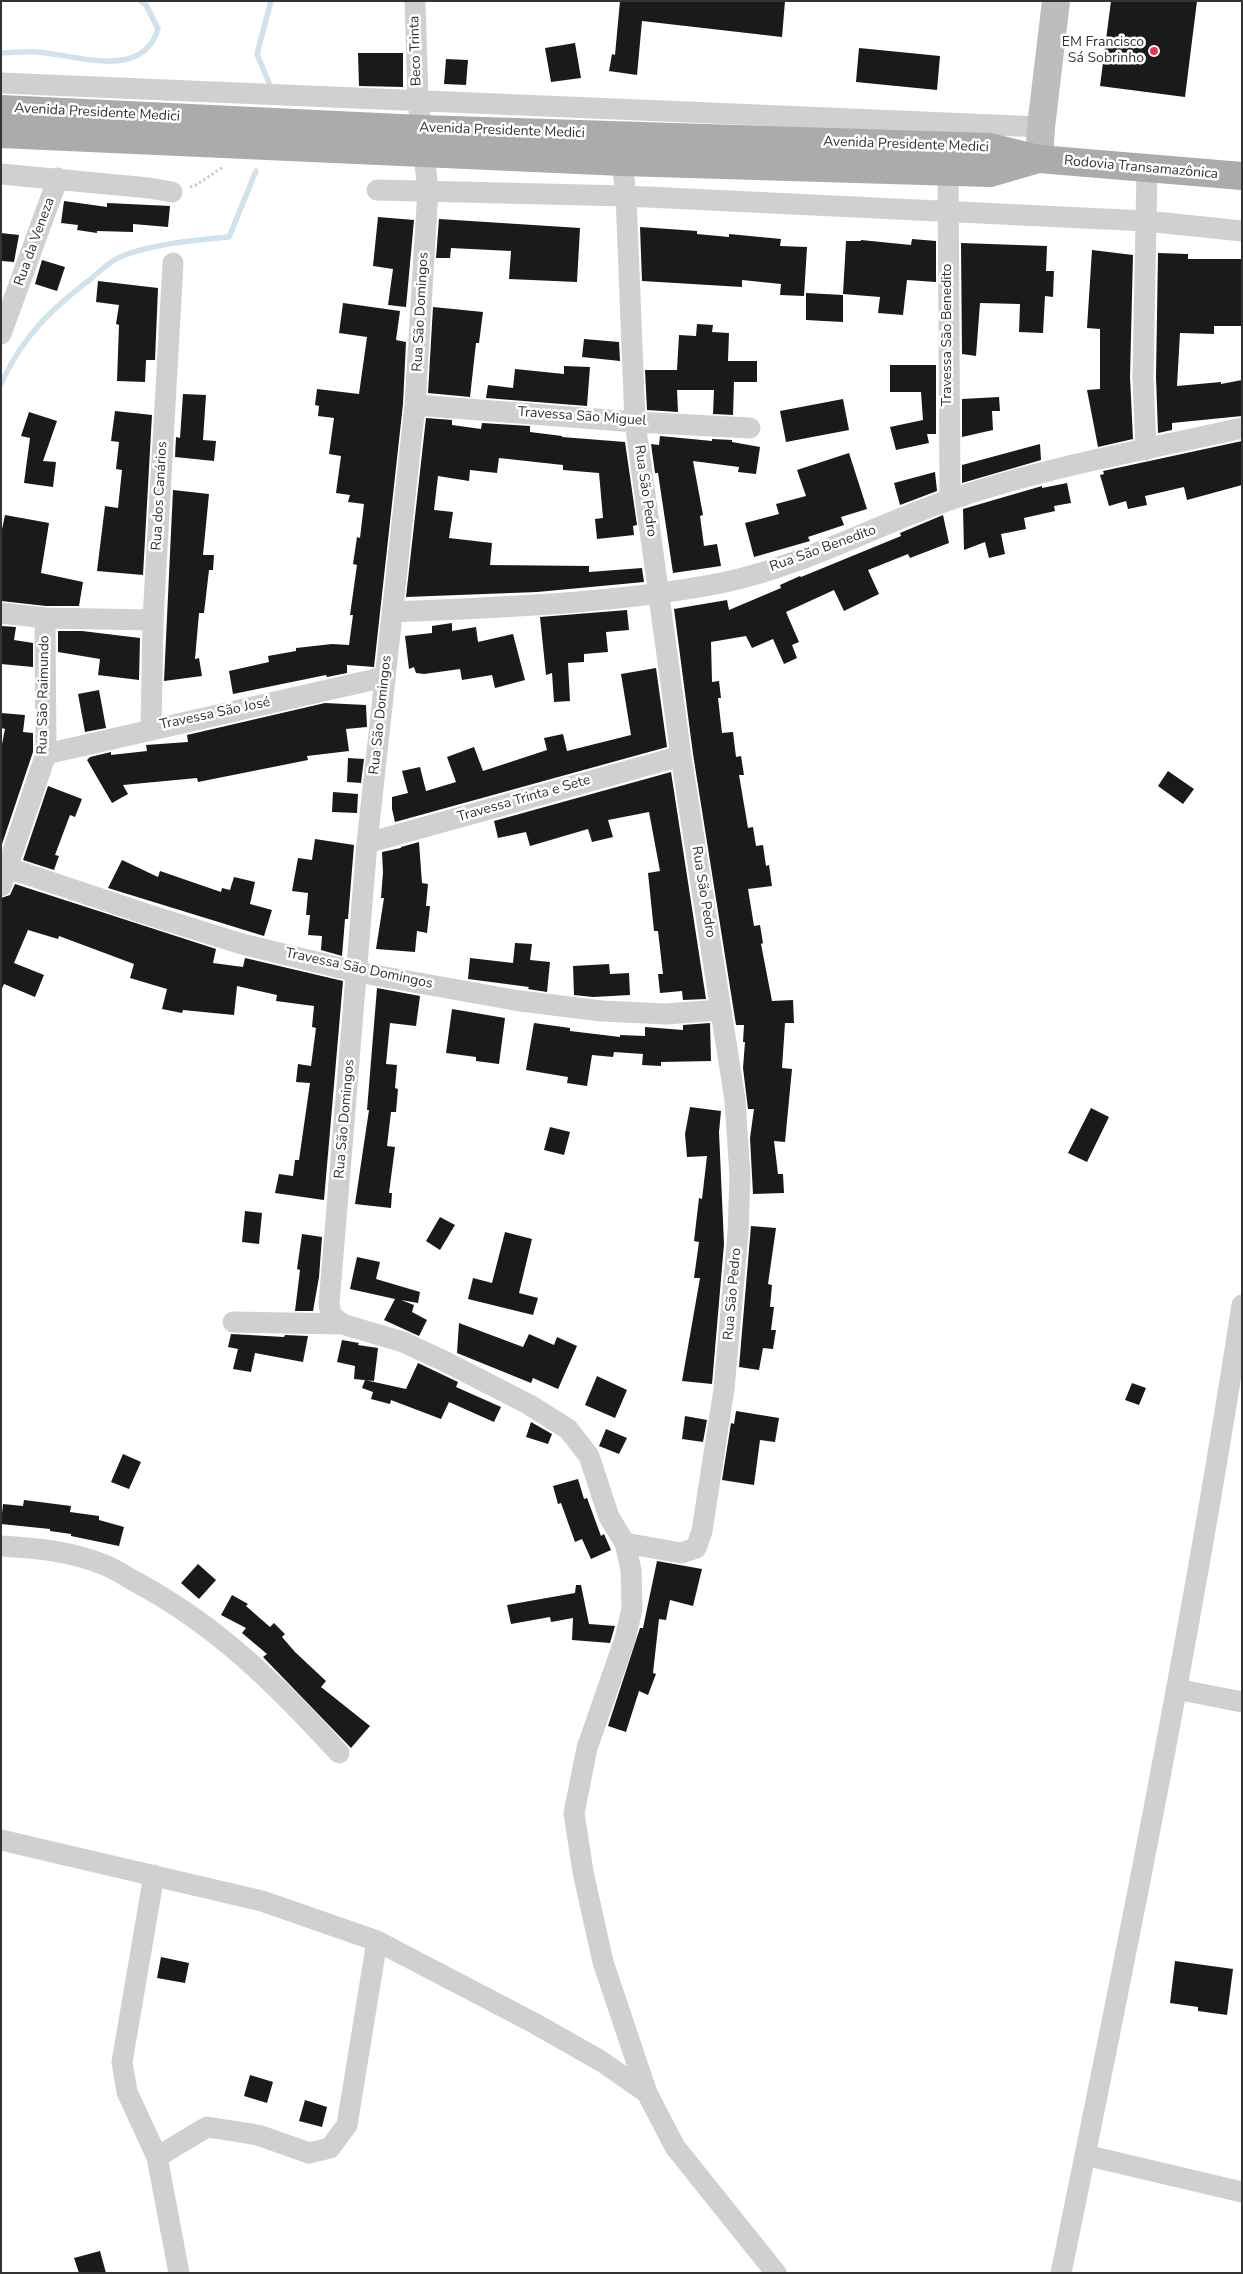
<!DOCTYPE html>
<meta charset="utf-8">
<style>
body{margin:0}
#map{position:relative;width:1243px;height:2274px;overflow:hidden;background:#fff;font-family:"Nunito Sans",sans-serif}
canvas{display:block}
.frame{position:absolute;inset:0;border:2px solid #333;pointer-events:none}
</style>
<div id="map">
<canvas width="1243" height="2274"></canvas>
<div class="frame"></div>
</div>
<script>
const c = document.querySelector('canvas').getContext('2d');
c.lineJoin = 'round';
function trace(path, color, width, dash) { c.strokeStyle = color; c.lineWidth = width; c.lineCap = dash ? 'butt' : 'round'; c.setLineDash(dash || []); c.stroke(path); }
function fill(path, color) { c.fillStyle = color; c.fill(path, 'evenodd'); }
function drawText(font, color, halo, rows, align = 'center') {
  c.font = font + ' "Nunito Sans",sans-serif'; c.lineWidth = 5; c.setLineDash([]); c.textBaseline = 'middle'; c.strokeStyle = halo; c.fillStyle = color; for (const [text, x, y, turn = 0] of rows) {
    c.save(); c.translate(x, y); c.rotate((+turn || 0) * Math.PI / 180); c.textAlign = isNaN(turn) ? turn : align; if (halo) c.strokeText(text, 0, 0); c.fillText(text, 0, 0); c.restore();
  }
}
trace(new Path2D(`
 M1 53C13 53 25 51 36 52 75 54 142 82 158 29L146 5 141 1
 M269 83 257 54 271 1
 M1 384C22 337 51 309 92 278 100 271 110 261 120 257 151 244 195 240 229 237L256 171`), '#cfe2ee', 5.5);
fill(new Path2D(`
 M620 1H785L782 37 642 21 637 75 609 71 612 54 615 55Z
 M1111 1H1197L1185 97 1100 86Z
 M575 43 581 78 551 82 545 48Z
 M859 48 940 56 937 90 856 82Z
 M358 53H403V87L359 86Z
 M446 59 468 60 466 85 444 84Z
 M64 201 107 207V203L170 206 168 227 133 224V232L97 231V233L77 230 78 225 61 223Z
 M378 217 414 220 406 307 388 305 393 269 373 266Z
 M439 219 580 228 577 282 509 279 511 251 451 248 450 258H436Z
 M640 227 697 231V234L729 237V234L781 239 780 246 807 247 804 296 780 295 781 284 742 280V287L642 281Z
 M1 233 19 235 14 262 1 261Z
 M912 239 936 241V282L907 280 903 315 878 313 880 297 843 294 846 241H861V240L911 245Z
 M961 243 1047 246 1046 271H1054L1053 297 1045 296 1043 333 1019 332 1020 304 980 303 976 356 962 354Z
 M1092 250 1133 255 1130 377 1133 439 1098 447 1087 390 1100 389V329L1087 328Z
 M1158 253 1188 254V259H1242V326H1214V334L1180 333 1177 386 1221 382V384L1242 380V416L1172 423V430L1158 433 1156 377Z
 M42 260 65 267 57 291 35 284Z
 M98 281 158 288 155 360H146L145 382 117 381 119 325 116 324 119 305 96 302Z
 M806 293 843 295V322L806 320Z
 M343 303 400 311 396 340 406 342 403 404 374 667 347 665V673L327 677 326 675 233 694 229 671 269 662 268 656 296 651V648L332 644 349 645 353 615H350L357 565 353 564 357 537 360 538 364 504 348 502 350 495 336 493 341 456 329 454 334 418 318 416 319 406 315 405 317 389 359 394 367 337 339 333Z
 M433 307 483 312 479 343H476L470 397 428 393Z
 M697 324 713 325 712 332 729 333 728 361H757V382H734L733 415 713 414 714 390H677L678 412 647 410 645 370H677L679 335 696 336Z
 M584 339 619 342 620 361 582 357Z
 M890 365H936V434H927L929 443 896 450 890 427 923 420 921 392H890Z
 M564 366 590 367 587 406 486 398 488 385 513 388 515 369 564 374Z
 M183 394 206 395 203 440 216 441 214 461 175 457 176 437 180 438Z
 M999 397 1000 411H992L993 430 962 437V399Z
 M843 399 849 430 786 442 780 411Z
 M115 411 152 415 143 575 97 571 105 506 118 508 122 470 116 469 119 442 111 441Z
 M29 412 57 421 43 461 56 462 53 487 24 483 30 438 21 436Z
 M426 418 452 420V425L481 429 482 423 530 426V432L562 436V437L625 442 637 525 633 526 634 535 597 539 595 519 603 518 599 473 563 470V465L499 458 497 473 470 470 469 481 438 476 434 510 453 512 449 538 492 543 490 565 589 566V572L642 568 644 582 537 592 406 597Z
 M660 436 712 441V439L732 440V442L760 447 756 474 738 472 739 467 693 461 703 515 700 516 704 546 717 544 721 566 673 573 658 473H655L651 444 659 445Z
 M1242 441V485L1187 500 1184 487 1145 496 1147 505 1128 509 1126 501 1109 506 1100 475 1104 474 1103 471Z
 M1040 444 1041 460 962 483V465Z
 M849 453 867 509 841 517 844 525 808 537 810 541 754 557 745 523 779 514 776 504 806 496 797 470Z
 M935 472 937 491 900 505 894 483Z
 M1067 483 1071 503 1054 506 1055 511 1024 518 1026 529 1001 534 1005 554 989 558 985 542 964 550 963 509 1042 486V488Z
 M173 490 209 494 203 555H214L213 570H209L204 613H199L195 659 199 658 202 676 164 681Z
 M5 515 49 523 41 573 83 582 79 606H46L1 601V534Z
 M943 515 949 543 910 558 908 554 868 570 879 594 844 611 834 590 786 612 799 642 792 645 797 658 784 664 773 639 752 648 746 636 711 642 712 682 719 681 721 698H718L722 733 733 732 736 757 741 756 744 775H739L748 828 753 827 756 846 763 845 766 866 769 865 772 886 748 889 754 926 760 925 763 943 761 944 772 1001 793 1000 794 1023H785L782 1068 792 1069 785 1142 774 1141 778 1174H783L784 1193 753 1194 750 1138 754 1109H748L743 1068 745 1042H743L744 1025H736L693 754 674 609 727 600 729 610 781 588 780 585 800 576 801 577 901 536 900 533Z
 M627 610 629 630 606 632 608 652 584 654V662L568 663 570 701 554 702 552 673 546 675 540 617Z
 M452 623V631L476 627 478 642 513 634 525 680 495 688 492 675 462 680 460 669 424 674 416 673 414 667 409 669 405 636 432 633V626Z
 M1 626 16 627 14 640 33 643V667L1 664Z
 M58 631H82L140 638 139 680 98 675 100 659 58 652Z
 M656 668 667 747 395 822 392 809V797L408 793 402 771 420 767 426 791 456 782 447 757 474 747 483 771 547 750 544 738 563 734 567 751 631 735 621 674Z
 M99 690 106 728 85 732 78 694Z
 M325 703 366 705 367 727 346 729 349 751 307 756 308 760 198 782 197 778 123 785 128 794 112 803 87 760 90 757 111 752V755L147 751 146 745 188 742 187 735Z
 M1 713 25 715 23 732 33 733V752L1 847V749L5 729 1 728Z
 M348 758 364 759 361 783 347 782Z
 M1168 771 1194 789 1183 804 1158 786Z
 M671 772 706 999 683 1000 682 991 660 993 658 974H663L658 931H654L648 873 660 871 649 812 608 820 613 837 592 842 588 829 530 846 526 832 498 838 494 821Z
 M48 786 82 799 75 817 70 815 55 855 59 856 54 870 23 860Z
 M333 792 358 794 357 813 332 812Z
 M315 839 354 845 348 919H345L342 956 321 950 322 936 308 935 310 915H306L308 893 292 891 298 858 312 860Z
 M419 842 422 883 428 884 426 906H430L427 933 417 931 415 952 376 949 384 898H381L383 872 382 852 401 848V847Z
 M122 860 158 877 160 871 221 892 222 888 230 890 234 877 255 882 250 904 272 910 264 936 108 888Z
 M15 884 216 949 213 963 243 967 245 958 343 981 324 1200 275 1193 279 1174 293 1176 295 1160H299L310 1083 296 1082 298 1064 311 1066 316 1028 312 1027 314 1006 276 1001 277 995 237 986 234 1015 183 1010 182 1013 162 1009 167 989 130 978 134 964 59 936 58 939 28 930 14 963 44 975 35 997 4 984 1 991V898L10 895Z
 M515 943 532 944 530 960 550 962 547 992 528 989 529 987 468 979 470 958 513 963Z
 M609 964 610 974 629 973 630 995 593 997 574 995 573 966Z
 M377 988 420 996 416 1026 390 1023 386 1064 397 1065 395 1088 398 1089 396 1112H391L387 1146 395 1147 389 1193H392L391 1208 355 1204 369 1110H367Z
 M452 1009 505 1018 499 1064 476 1061V1057L446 1053Z
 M534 1023 570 1028V1031L620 1037V1035L645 1036V1027L683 1030V1025L710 1023 711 1061 661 1062V1066L642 1065 643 1054 614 1052 613 1057 592 1055 587 1086 567 1083 568 1077 526 1070Z
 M690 1107 721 1111 719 1132 724 1244 712 1384 682 1381 700 1278H694L699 1242 694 1241 699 1198 702 1199 707 1156 687 1157 685 1134Z
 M1091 1108 1109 1117 1087 1162 1068 1153Z
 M550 1127 570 1132 564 1155 544 1150Z
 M245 1211 262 1213 259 1244 242 1242Z
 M440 1217 455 1225 440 1250 426 1241Z
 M751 1226 776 1228 768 1284 772 1285 770 1307H774L771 1330H776L773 1349 763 1348 759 1370 739 1367Z
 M505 1232 532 1239 519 1293 538 1298 533 1315 468 1299 473 1278 492 1283Z
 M302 1234 322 1237 319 1277 313 1311H295L300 1270 297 1269Z
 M357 1257 380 1262 376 1279 420 1292 418 1303 401 1300 414 1305 412 1312 427 1320 419 1336 384 1320 395 1299 350 1289Z
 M459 1323 523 1347 529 1334 554 1345 557 1337 577 1346 558 1389 533 1378 531 1383 457 1353Z
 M231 1334 284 1337 285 1335 308 1336 303 1362 255 1353 251 1372 233 1369 238 1349 228 1347Z
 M342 1340 359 1343 358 1345 378 1348 374 1381 354 1379 355 1366 337 1362Z
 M418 1363 458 1382 456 1387 501 1407 494 1422 449 1402 441 1419 391 1400 390 1404 371 1399 373 1392 362 1388 365 1380 406 1389Z
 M597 1376 627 1390 615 1418 585 1405Z
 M1132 1383 1146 1388 1139 1405 1125 1400Z
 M736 1411 779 1418 775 1442 760 1440 754 1485 722 1480 731 1423 734 1424Z
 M685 1416 707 1420 703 1442 682 1439Z
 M531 1422 552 1434 548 1444 526 1437Z
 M606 1429 627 1438 619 1454 599 1446Z
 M123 1454 141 1462 129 1489 111 1482Z
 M578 1479 584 1499 587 1498 601 1536 604 1534 611 1550 591 1559 582 1539 575 1542 561 1503 558 1504 553 1486Z
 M24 1500 71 1506 70 1512 99 1516V1520L124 1527 119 1546 71 1536V1534L50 1531V1529L1 1524 3 1504 23 1506Z
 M657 1561 702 1569 693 1606 670 1600 666 1620 659 1619 653 1673 656 1674 648 1695 639 1691 626 1732 608 1726 640 1628H643Z
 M198 1564 216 1580 199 1599 181 1583Z
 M576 1585H581L589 1624 615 1626 610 1643 572 1640 573 1618 551 1622 550 1617 511 1624 507 1605 575 1593Z
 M232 1595 248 1604 246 1606 270 1627 274 1623 285 1634 282 1637 295 1652 326 1681 321 1687 370 1726 351 1748 263 1657 267 1654 242 1633 246 1628 221 1615Z
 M161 1957 189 1963 185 1983 157 1978Z
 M1175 1961 1233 1969 1227 2015 1198 2011V2007L1170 2003Z
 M250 2075 273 2082 267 2103 244 2096Z
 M305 2100 327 2107 322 2127 299 2121Z
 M100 2251 106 2273H79L74 2258Z`), '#1a1a1a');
trace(new Path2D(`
 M190 187 196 185 223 167`), '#cdcdcd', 3, [2.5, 2.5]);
trace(new Path2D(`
 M1 83 1041 127
 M622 162 626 196 635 422 681 756 735 1100 740 1176 738 1233 724 1389 702 1531 696 1548 681 1553 625 1543
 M948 170 950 500
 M1 174 149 188 172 192
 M377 190 626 196 1146 221 1147 169
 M1 334 58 178
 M415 405 635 422 750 428
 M1146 450 1143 377 1146 221 1242 231
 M393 612C502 607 613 604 721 583 801 567 875 525 952 499 1046 467 1145 450 1242 428
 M1 613 45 618 153 620
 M151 729 153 620 173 263
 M46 754 385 677
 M367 843 681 756
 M8 868 149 915 242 944 357 972 520 1001 602 1011 666 1014 721 1010
 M1 886 46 754 45 618
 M233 1322 342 1324 403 1342 444 1361 528 1404 568 1429 589 1456 609 1517 625 1543 631 1570 632 1609 625 1639 587 1748 574 1813 583 1872 603 1962 647 2093 675 2147 776 2273
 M342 1324 331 1315 329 1304 367 843 415 405 428 190 418 101 415 1
 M1 1546C35 1548 70 1551 102 1564 114 1568 125 1576 136 1582 218 1626 277 1685 339 1753
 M1176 1689 1242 1702
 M1 1840 262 1901 377 1941 534 2023 601 2061 647 2093
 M154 1875 122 2062 127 2092 157 2157 179 2273
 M1085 2155 1242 2192
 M157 2157 207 2127 258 2135 309 2153 330 2148 347 2125 377 1941
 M1061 2273C1127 1951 1192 1630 1242 1305`), '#d0d0d0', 21);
trace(new Path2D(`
 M1039 159 1041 127 1056 1`), '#bdbdbd', 28);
trace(new Path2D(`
 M1 109 421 129 990 147 1039 159 1242 176
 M1 134 622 162 990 173 1038 159`), '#ababab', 28);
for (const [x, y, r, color] of [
 [1154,51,5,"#e63946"]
]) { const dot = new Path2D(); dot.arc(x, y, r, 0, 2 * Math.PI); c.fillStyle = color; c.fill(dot); trace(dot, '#fff', 2); }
drawText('14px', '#333', '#fff', [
 ["EM Francisco",1144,43],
 ["Sá Sobrinho",1144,59]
], 'right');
drawText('14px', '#333', '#fff', [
 ["Beco Trinta",416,51,-92],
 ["Avenida Presidente Medici",97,113,3],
 ["Avenida Presidente Medici",502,131,2],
 ["Avenida Presidente Medici",906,145,2],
 ["Rodovia Transamazônica",1141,168,5],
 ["Rua da Veneza",35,242,-70],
 ["Rua São Domingos",421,312,-87],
 ["Travessa São Benedito",948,335,-90],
 ["Travessa São Miguel",582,417,4],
 ["Rua São Pedro",645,491,82],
 ["Rua dos Canários",160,496,-87],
 ["Rua São Benedito",823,549,-20],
 ["Rua São Raimundo",44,695,-89],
 ["Travessa São José",215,714,-12],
 ["Rua São Domingos",381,715,-84],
 ["Travessa Trinta e Sete",524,799,-16],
 ["Rua São Pedro",703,892,81],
 ["Travessa São Domingos",359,969,12],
 ["Rua São Domingos",345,1119,-85],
 ["Rua São Pedro",733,1294,-85]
]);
</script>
